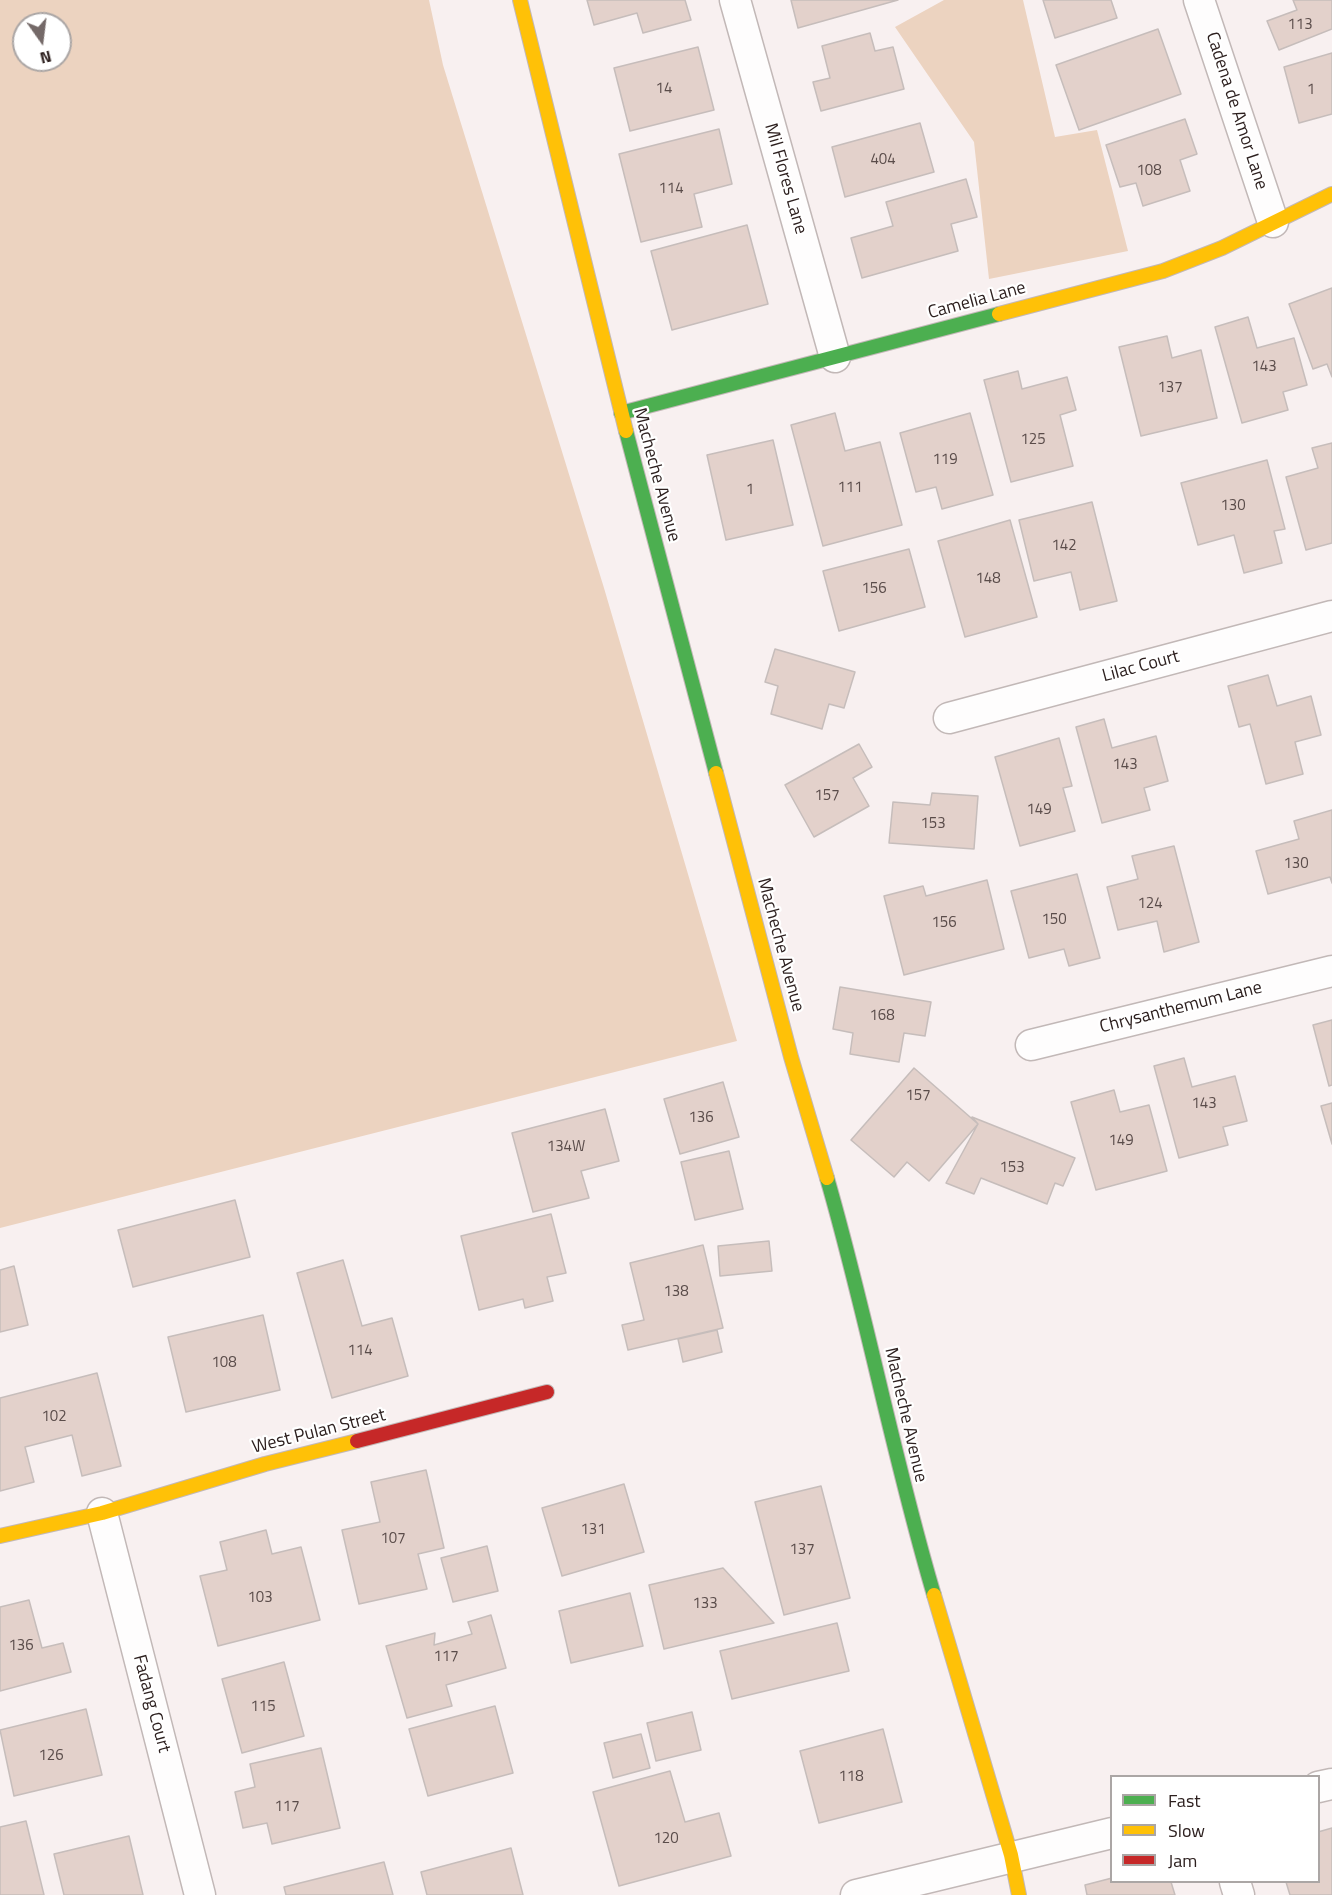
<!DOCTYPE html>
<style>
body{margin:0}
#map{position:relative;width:1332px;height:1895px;overflow:hidden;background:#f8f0f0;font-family:"Titillium Web",sans-serif}
canvas{display:block}
.legend{position:absolute;left:1110px;top:1775px;width:210px;height:108px;box-sizing:border-box;background:#fff;border:2px solid #aba6a5;margin:0;padding:8px 10px;list-style:none;font-size:18px;color:#2d201f}
.legend li{display:flex;align-items:center;gap:12px;height:30px}
.legend b{width:30px;border:2px solid #aba6a5}
.north{position:absolute;left:12px;top:12px;width:60px;height:60px;box-sizing:border-box;background:#fff;border:2px solid #aba6a5;border-radius:50%;rotate:166deg;font-size:16px;font-weight:700;line-height:24px;text-align:center;color:#2d201f}
.north::after{content:'';display:block;margin:auto;width:21px;height:27px;background:#746968;clip-path:polygon(50% 0,100% 100%,50% 72%,0 100%)}
</style>
<div id="map">
<canvas width="1332" height="1895"></canvas>
<ul class="legend">
<li><b style="height:8px;background:#4caf50"></b>Fast</li>
<li><b style="height:8px;background:#ffc107"></b>Slow</li>
<li><b style="height:8px;background:#c62828"></b>Jam</li>
</ul>
<div class="north">N</div>
</div>
<script>
const c = document.querySelector('canvas').getContext('2d');
c.lineJoin = 'round';
function fill(path, color) { c.fillStyle = color; c.fill(path, 'evenodd'); }
function trace(path, color, width, dash) { c.strokeStyle = color; c.lineWidth = width; c.lineCap = dash ? 'butt' : 'round'; c.setLineDash(dash || []); c.stroke(path); }
function drawText(font, color, halo, rows, align = 'center') {
  c.font = font + ' "Titillium Web",sans-serif'; c.lineWidth = 4.5; c.setLineDash([]); c.textBaseline = 'middle'; c.strokeStyle = halo; c.fillStyle = color; for (const [text, x, y, turn = 0] of rows) {
    c.save(); c.translate(x, y); c.rotate((+turn || 0) * Math.PI / 180); c.textAlign = isNaN(turn) ? turn : align; if (halo) c.strokeText(text, 0, 0); c.fillText(text, 0, 0); c.restore();
  }
}
fill(new Path2D(`
 M0 0H429L443 65 604 588 737 1041 0 1228ZM24 24H60V60H24Z
 M944 0H1023L1055 137 1097 130 1128 251 989 279 974 142 895 27Z`), '#ecd3c0');
const building = new Path2D(`
 M587 0H685L691 20 643 33 637 13 594 25Z
 M791 0H898L798 28Z
 M1043 0H1111L1117 18 1055 38Z
 M1293 0H1332V29L1279 50 1267 21 1297 10Z
 M1158 29 1181 94 1079 130 1056 65Z
 M870 33 875 51 893 47 904 89 821 111 813 82 830 78 822 46Z
 M698 47 714 110 630 131 614 68Z
 M1332 53V114L1299 123 1284 67Z
 M1185 119 1197 154 1180 160 1190 191 1143 206 1136 183 1120 187 1106 145Z
 M920 123 934 172 845 197 832 147Z
 M719 129 732 184 694 194 702 227 641 242 619 154Z
 M966 179 977 217 951 224 958 251 862 278 851 238 893 226 886 202Z
 M747 225 768 304 672 330 651 251Z
 M1332 288V377L1327 364 1313 369 1289 304Z
 M1248 317 1257 348 1294 338 1307 385 1283 392 1288 410 1242 423 1215 327Z
 M1167 336 1172 358 1201 350 1217 418 1141 436 1119 347Z
 M1018 371 1022 389 1067 377 1076 410 1060 415 1073 466 1011 482 984 380Z
 M835 413 845 451 880 442 902 525 823 546 791 425Z
 M970 413 993 495 942 509 936 487 916 492 900 433Z
 M773 440 793 525 726 540 707 455Z
 M1332 443V543L1306 550 1286 477 1318 468 1312 448Z
 M1267 460 1285 529 1274 531 1282 563 1244 573 1234 535 1198 545 1181 483Z
 M1092 502 1117 601 1080 610 1071 572 1034 581 1019 520Z
 M1010 520 1037 617 965 637 938 541Z
 M909 549 925 607 839 631 823 571Z
 M775 649 855 672 844 708 829 704 822 729 771 714 778 686 765 682Z
 M1268 675 1277 706 1311 696 1321 735 1295 742 1303 774 1266 784 1250 724 1239 727 1228 686Z
 M1104 719 1112 748 1156 736 1168 781 1144 788 1150 810 1102 823 1076 727Z
 M1059 738 1072 786 1063 788 1075 831 1020 846 995 757Z
 M859 744 872 767 853 778 869 806 814 837 785 785Z
 M932 793 978 796 974 849 889 843 893 802 930 805Z
 M1332 810V883L1330 877 1268 894 1256 851 1299 839 1294 821Z
 M1174 846 1199 942 1164 952 1157 921 1118 930 1107 887 1138 879 1132 856Z
 M1077 874 1100 958 1069 966 1064 949 1029 958 1011 891Z
 M987 880 1004 949 904 975 884 896 923 886 926 896Z
 M840 987 931 1002 925 1036 904 1033 899 1062 850 1054 853 1033 833 1029Z
 M1332 1020V1085L1329 1086 1313 1025Z
 M1184 1058 1192 1087 1235 1076 1247 1121 1223 1127 1228 1145 1179 1158 1154 1066Z
 M914 1068 978 1124 929 1181 907 1162 894 1177 851 1140Z
 M723 1082 739 1137 680 1154 664 1099Z
 M1114 1090 1120 1112 1149 1105 1167 1171 1096 1190 1071 1102Z
 M1332 1103V1144L1321 1106Z
 M605 1109 619 1161 581 1171 589 1198 533 1212 512 1133Z
 M972 1117 1075 1158 1063 1186 1055 1183 1047 1204 981 1178 974 1194 946 1183 978 1124Z
 M729 1151 743 1209 695 1220 681 1162Z
 M235 1200 250 1257 133 1287 118 1230Z
 M551 1214 566 1273 547 1277 553 1301 525 1308 523 1299 479 1310 461 1236Z
 M769 1241 772 1271 720 1276 718 1246Z
 M703 1245 723 1328 628 1350 622 1325 644 1320 630 1263Z
 M343 1260 362 1326 392 1318 408 1376 332 1398 297 1273Z
 M14 1266 28 1325 0 1332V1270Z
 M263 1315 280 1390 186 1412 168 1337Z
 M717 1330 722 1352 683 1362 678 1339Z
 M97 1373 121 1466 82 1476 72 1435 25 1447 34 1482 0 1491V1398Z
 M426 1470 444 1548 418 1554 427 1589 359 1604 342 1530 380 1522 371 1482Z
 M624 1484 644 1552 562 1576 542 1508Z
 M821 1486 850 1598 784 1615 755 1502Z
 M266 1530 272 1554 301 1547 320 1620 218 1646 200 1576 227 1570 220 1542Z
 M487 1546 498 1591 453 1602 441 1558Z
 M723 1568 774 1623 664 1649 649 1585Z
 M630 1593 643 1646 571 1663 559 1611Z
 M29 1600 42 1648 63 1643 71 1672 0 1691V1607Z
 M491 1615 506 1668 446 1685 452 1706 407 1718 386 1646 435 1633 434 1645 472 1634 468 1622Z
 M837 1623 849 1671 732 1699 720 1651Z
 M284 1662 304 1736 242 1753 222 1679Z
 M495 1706 513 1773 428 1796 409 1729Z
 M86 1709 102 1775 14 1796 0 1730Z
 M692 1712 701 1750 656 1761 647 1723Z
 M883 1729 902 1802 819 1823 800 1751Z
 M641 1734 650 1768 613 1778 604 1743Z
 M321 1748 340 1828 272 1844 267 1823 243 1828 235 1792 255 1787 250 1764Z
 M670 1771 685 1822 719 1813 731 1856 619 1886 593 1792Z
 M26 1821 44 1895H0V1827Z
 M1332 1828V1895H1290L1286 1882H1318V1832Z
 M129 1836 143 1895H64L54 1854Z
 M511 1848 523 1895H427L421 1872Z
 M384 1862 393 1895H286L284 1887Z
 M1112 1878V1882H1171L1175 1895H1087L1085 1885Z`);
fill(building, '#e3d1cb');
trace(building, '#c6bdbb', 1.5);
const street = new Path2D(`
 M735 0 835 357
 M1199 0 1273 222
 M949 718 1332 616
 M1031 1045 1332 971
 M102 1513 200 1895
 M1318 1787 1332 1784
 M1235 1882 1239 1895
 M856 1895 1112 1833`);
const fast = new Path2D(`
 M621 413 999 314
 M626 431 716 773
 M827 1178C867 1316 893 1457 934 1595`);
const slow = new Path2D(`
 M520 0 626 431
 M999 314 1163 271 1222 248 1332 194
 M716 773 791 1057 827 1178
 M0 1536 102 1513 265 1464 357 1441
 M934 1595 1011 1855 1019 1895`);
const jam = new Path2D(`
 M357 1441 547 1392`);
trace(street, '#c2b8b7', 33);
trace(fast, '#c2b8b7', 16);
trace(slow, '#c2b8b7', 16);
trace(jam, '#c2b8b7', 16);
trace(street, '#fefdfd', 30);
trace(fast, '#4caf50', 14);
trace(slow, '#ffc107', 14);
trace(jam, '#c62828', 14);
drawText('15px', '#5a4c4a', null, [
 ["113",1300,25],
 ["14",664,89],
 ["1",1311,90],
 ["404",883,160],
 ["108",1149,171],
 ["114",671,189],
 ["143",1264,367],
 ["137",1170,388],
 ["125",1033,440],
 ["119",945,460],
 ["111",850,488],
 ["1",750,490],
 ["130",1233,506],
 ["142",1064,546],
 ["148",988,579],
 ["156",874,589],
 ["143",1125,765],
 ["157",827,796],
 ["149",1039,810],
 ["153",933,824],
 ["130",1296,864],
 ["124",1150,904],
 ["150",1054,920],
 ["156",944,923],
 ["168",882,1016],
 ["157",918,1096],
 ["143",1204,1104],
 ["136",701,1118],
 ["149",1121,1141],
 ["134W",566,1147],
 ["153",1012,1168],
 ["138",676,1292],
 ["114",360,1351],
 ["108",224,1363],
 ["102",54,1417],
 ["131",593,1530],
 ["107",393,1539],
 ["137",802,1550],
 ["103",260,1598],
 ["133",705,1604],
 ["136",21,1646],
 ["117",446,1657],
 ["115",263,1707],
 ["126",51,1756],
 ["118",851,1777],
 ["117",287,1807],
 ["120",666,1839]
]);
drawText('18px', '#2d201f', '#fff', [
 ["Cadena de Amor Lane",1236,111,72],
 ["Mil Flores Lane",785,179,74],
 ["Camelia Lane",977,301,-15],
 ["Macheche Avenue",656,475,75],
 ["Lilac Court",1141,667,-15],
 ["Macheche Avenue",780,945,75],
 ["Chrysanthemum Lane",1181,1008,-14],
 ["Macheche Avenue",905,1415,77],
 ["West Pulan Street",319,1432,-14],
 ["Fadang Court",151,1704,75]
]);
</script>
